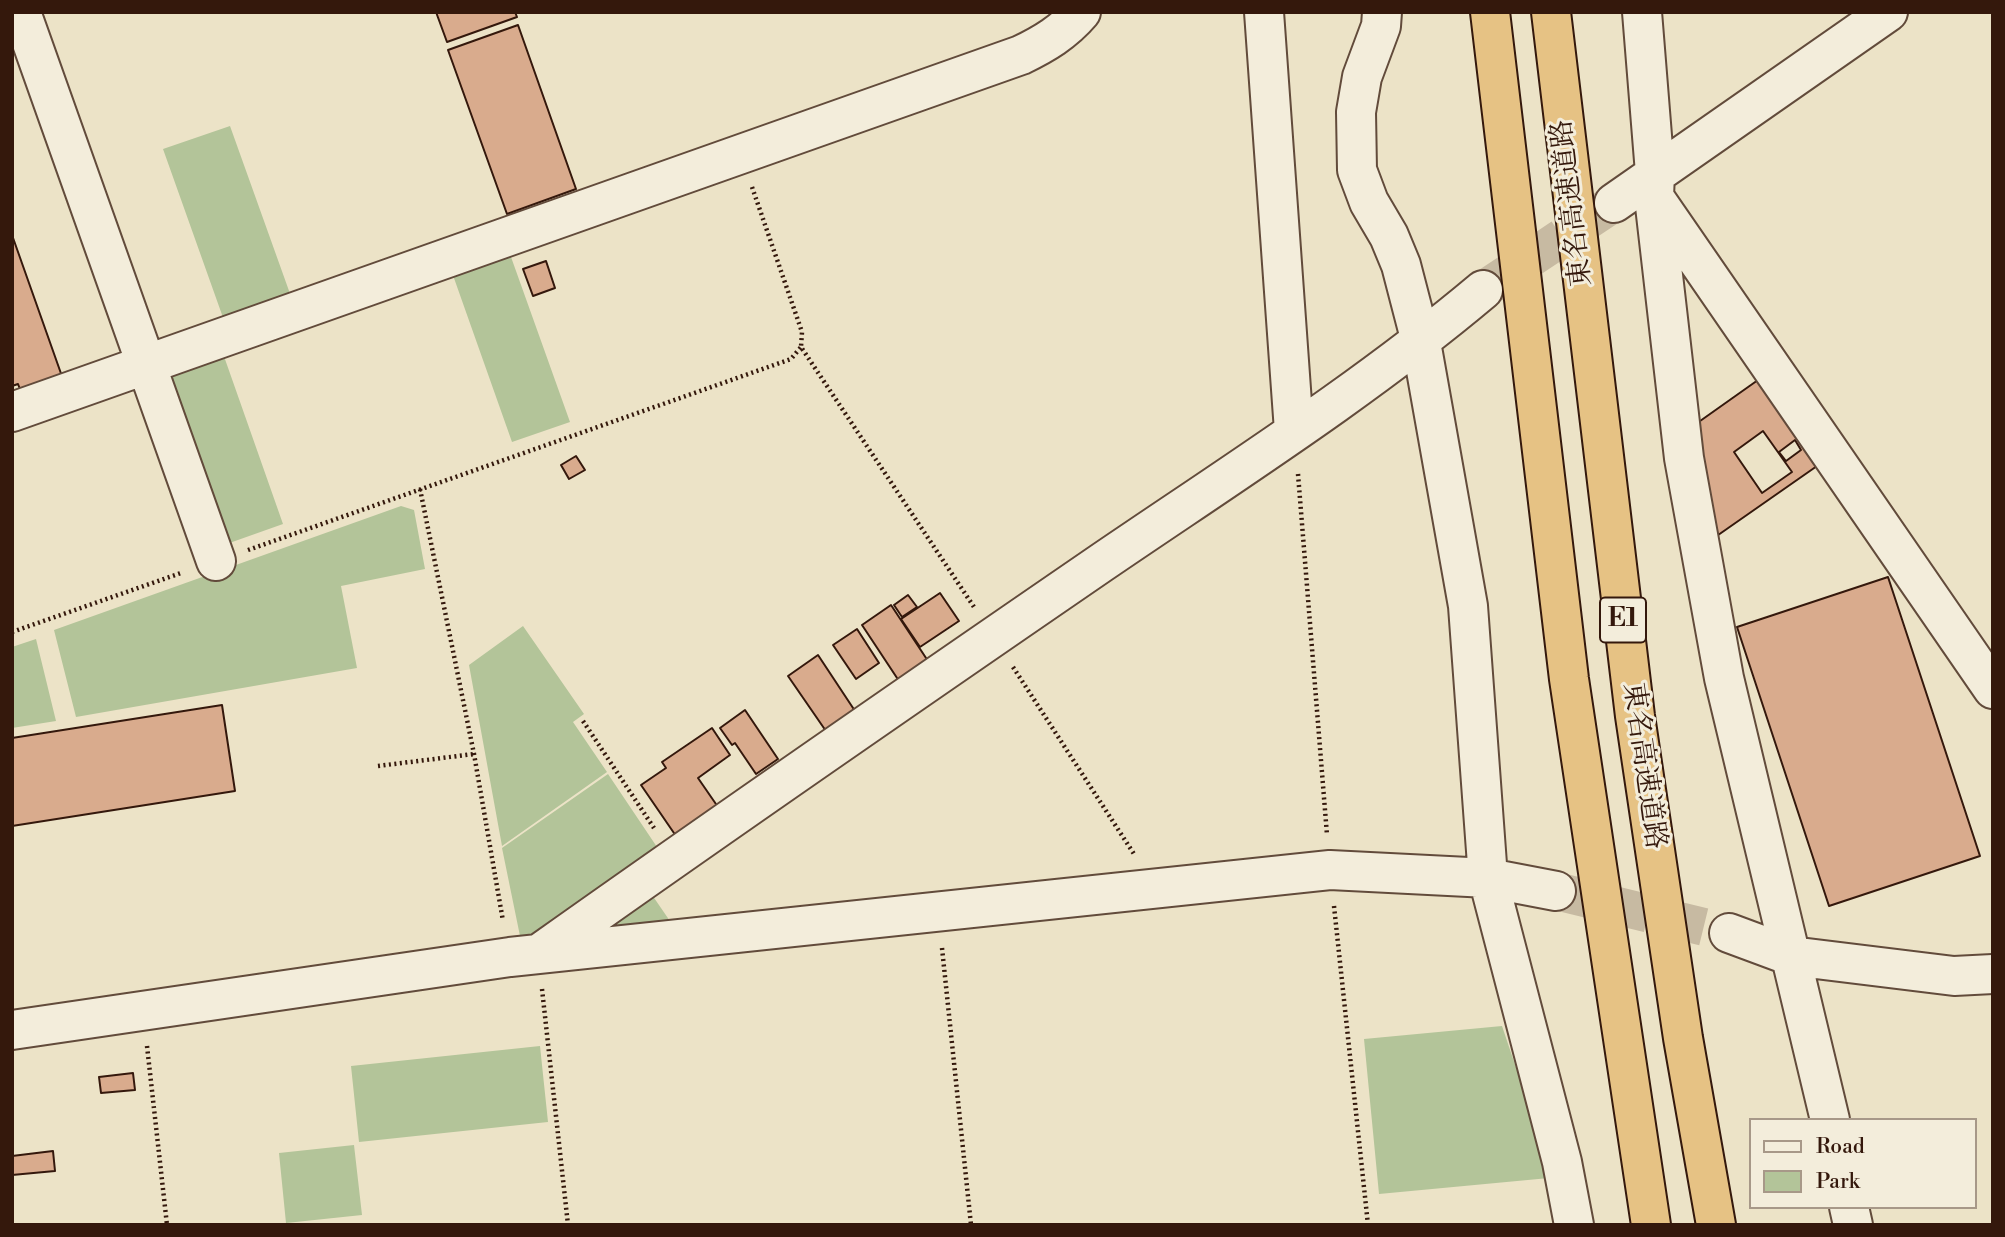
<!DOCTYPE html>
<meta charset="utf-8">
<style>
body{margin:0}
#map{position:relative;width:2005px;height:1237px;overflow:hidden;background:#ece3c7;font-family:"Libre Bodoni",serif}
canvas{display:block}
.frame{position:absolute;inset:0;border:14px solid #34180c;pointer-events:none}
.legend{position:absolute;left:1749px;top:1118px;width:228px;height:91px;box-sizing:border-box;background:#f3eddb;border:2px solid #a79888;margin:0;padding:9px 12px;list-style:none;font-size:21px;color:#34180c}
.legend li{display:flex;align-items:center;gap:14px;height:35px}
.legend b{width:35px;border:2px solid #a79888}
</style>
<div id="map">
<canvas width="2005" height="1237"></canvas>
<div class="frame"></div>
<ul class="legend">
<li><b style="height:9px;background:#f3eddb"></b>Road</li>
<li><b style="height:19px;background:#b3c499"></b>Park</li>
</ul>
</div>
<script>
const c = document.querySelector('canvas').getContext('2d');
c.lineJoin = 'round';
function fill(path, color) { c.fillStyle = color; c.fill(path, 'evenodd'); }
function trace(path, color, width, dash) { c.strokeStyle = color; c.lineWidth = width; c.lineCap = dash ? 'butt' : 'round'; c.setLineDash(dash || []); c.stroke(path); }
function drawText(font, color, halo, rows, align = 'center') {
  c.font = font + ' "Libre Bodoni","Noto Serif JP",serif'; c.lineWidth = 6; c.setLineDash([]); c.textBaseline = 'middle'; c.strokeStyle = halo; c.fillStyle = color; for (const [text, x, y, turn = 0] of rows) {
    c.save(); c.translate(x, y); c.rotate((+turn || 0) * Math.PI / 180); c.textAlign = isNaN(turn) ? turn : align; if (halo) c.strokeText(text, 0, 0); c.fillText(text, 0, 0); c.restore();
  }
}
fill(new Path2D(`
 M230 126 293 302 226 326 163 149Z
 M506 243 570 422 512 442 449 264Z
 M220 345 283 524 221 546 157 367Z
 M401 506 414 510 425 569 341 586 357 668 76 717 54 630Z
 M523 626 584 714 573 722 607 772 502 846 469 665Z
 M36 639 56 721 12 728V647Z
 M608 774 659 850 526 943 520 936 502 848Z
 M650 892 672 924 586 934Z
 M1502 1026 1529 1106 1549 1178 1379 1194 1364 1039Z
 M540 1046 548 1122 359 1142 351 1066Z
 M354 1145 362 1215 286 1223 279 1153Z`), '#b3c499');
const building = new Path2D(`
 M436 12H515L517 17 447 42Z
 M518 25 576 189 507 214 448 50Z
 M12 235 64 382 23 397 18 384 12 386Z
 M546 261 555 288 533 296 523 269Z
 M1758 380 1817 466 1711 540 1693 426Z
 M1763 431 1792 472 1762 493 1734 452Z
 M1795 440 1801 450 1786 461 1779 452Z
 M576 456 585 470 569 479 561 465Z
 M1888 577 1980 856 1829 906 1737 627Z
 M940 593 959 621 920 647 901 619Z
 M908 595 917 607 902 617 894 605Z
 M891 605 930 664 901 684 862 625Z
 M857 629 879 663 856 679 833 645Z
 M818 655 857 714 828 734 788 676Z
 M222 705 235 791 12 826V738Z
 M745 710 778 759 756 774 735 743 732 745 720 728Z
 M712 728 730 755 698 778 718 807 676 836 641 785 666 768 662 762Z
 M133 1073 135 1090 101 1093 99 1077Z
 M53 1151 55 1171 12 1175V1156Z`);
fill(building, '#d9ab8d');
trace(building, '#34180c', 2);
trace(new Path2D(`
 M1483 290 1614 203
 M1556 891 1729 933`), '#c7baa2', 38, [38, 19]);
const minor = new Path2D(`
 M21 12 216 561
 M1264 12 1294 431
 M1382 12 1381 26 1362 77 1356 112 1357 170 1369 202 1389 236 1401 265 1421 342 1468 606 1488 878 1562 1162 1574 1225
 M1642 12 1655 173 1654 197 1684 458 1724 678 1830 1120
 M1656 200 1993 689
 M1614 203 1888 12
 M12 412 1021 55C1044 44 1064 32 1081 12
 M1729 933 1791 956 1954 976 1993 974
 M540 953C726 821 913 692 1101 563 1230 475 1363 391 1483 290
 M12 1030 510 957 1330 870 1488 878 1556 891
 M1849 1207 1853 1225`);
const highway = new Path2D(`
 M1490 12 1569 679 1651 1225
 M1551 12 1635 716 1683 1038 1716 1225`);
trace(minor, '#624b3b', 42);
trace(highway, '#34180c', 42);
trace(new Path2D(`
 M752 187 802 332 801 347 974 607
 M1298 474 1327 835
 M420 489 474 754 503 921
 M248 550 791 359 801 347
 M12 632 181 573
 M1013 667 1134 854
 M583 721 654 828
 M378 766 474 754
 M1334 906 1368 1225
 M942 948 971 1225
 M542 989 568 1225
 M147 1046 167 1225`), '#34180c', 4.5, [2, 3.5]);
trace(minor, '#f3eddb', 38);
trace(highway, '#e6c284', 38);
for (const [x, y, w] of [
 [1623,620,46]
]) { const box = new Path2D(); box.roundRect(x - w / 2, y - 22.5, w, 45, 5); c.fillStyle = '#f3eddb'; c.fill(box); trace(box, '#34180c', 2); }
drawText('bold 26px', '#34180c', null, [
 ["E1",1623,620]
]);
drawText('28px', '#34180c', '#f3eddb', [
 ["東名高速道路",1573,203,-97],
 ["東名高速道路",1643,766,82]
]);
</script>
